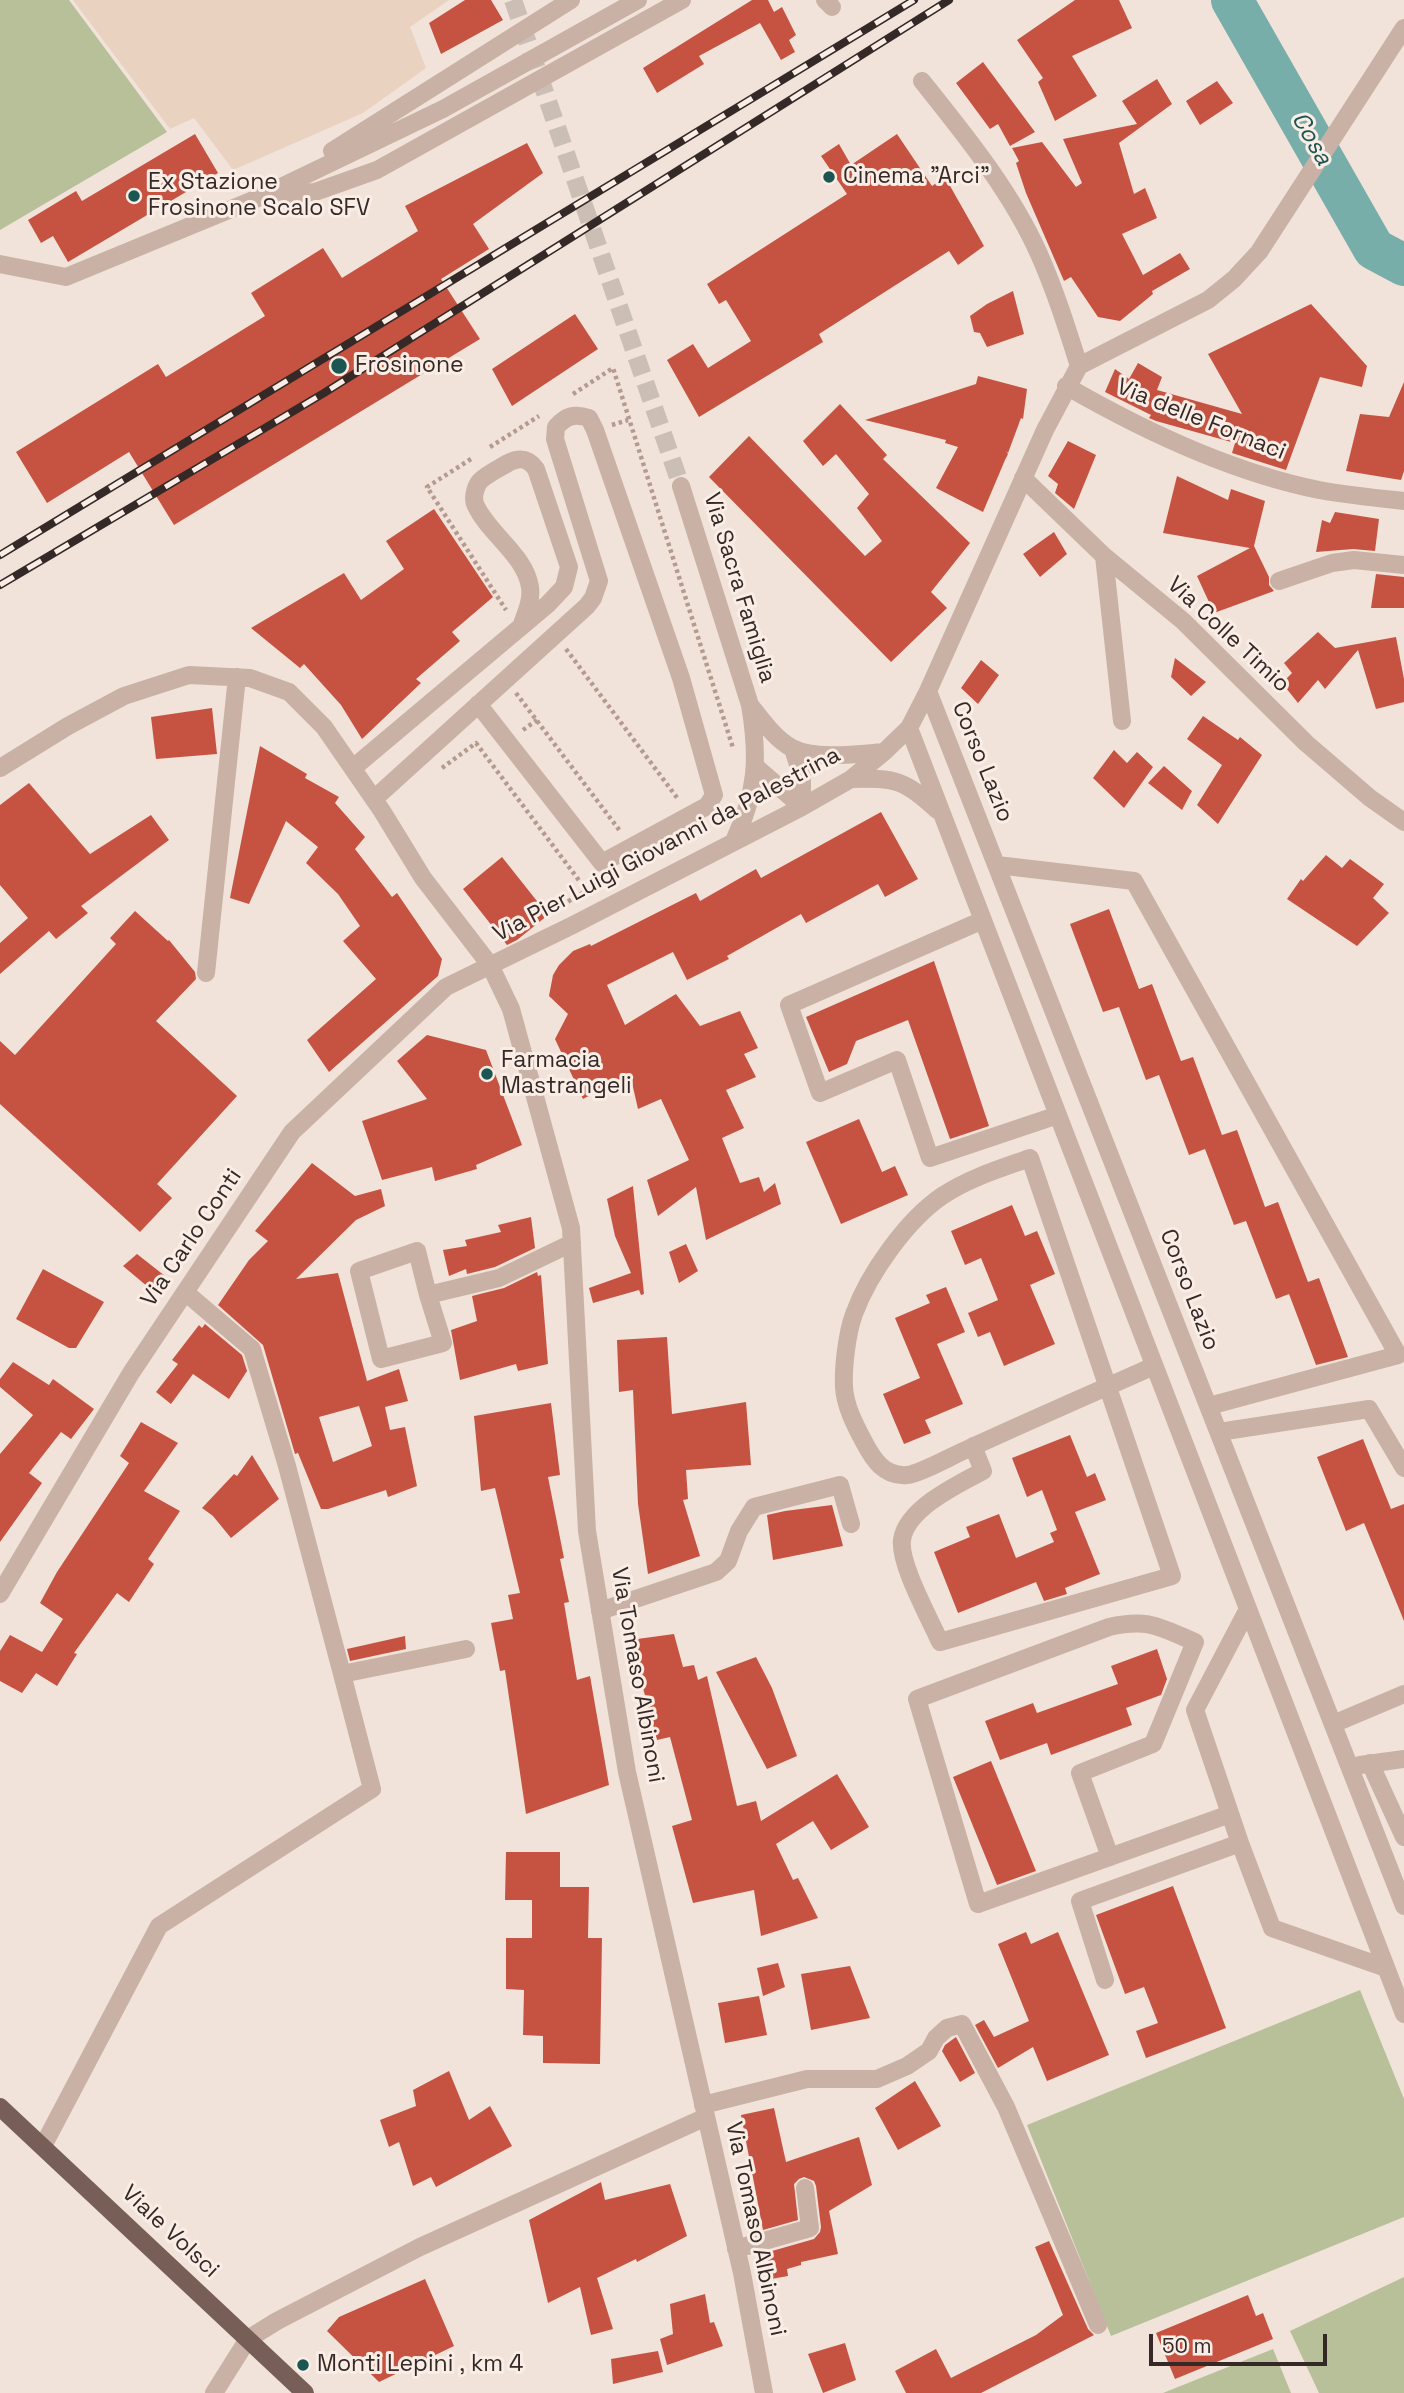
<!DOCTYPE html>
<style>
body{margin:0}
#map{position:relative;width:1404px;height:2393px;overflow:hidden;background:#f1e3d9;font-family:"Space Grotesk",sans-serif}
canvas{display:block}
.scale{position:absolute;left:1149px;top:2334px;width:178px;height:32px;box-sizing:border-box;border:4px solid #342926;border-top:0;padding-left:9px;font-size:21px;line-height:24px;white-space:nowrap;color:#342926;-webkit-text-stroke:5px #f9ede5;paint-order:stroke}
</style>
<div id="map">
<canvas width="1404" height="2393"></canvas>
<div class="scale">50 m</div>
</div>
<script>
const c = document.querySelector('canvas').getContext('2d');
c.lineJoin = 'round';
function fill(path, color) { c.fillStyle = color; c.fill(path, 'evenodd'); }
function trace(path, color, width, dash) { c.strokeStyle = color; c.lineWidth = width; c.lineCap = dash ? 'butt' : 'round'; c.setLineDash(dash || []); c.stroke(path); }
function drawText(font, color, halo, rows, align = 'center') {
  c.font = font + ' "Space Grotesk",sans-serif'; c.lineWidth = 6; c.setLineDash([]); c.textBaseline = 'middle'; c.strokeStyle = halo; c.fillStyle = color; for (const [text, x, y, turn = 0] of rows) {
    c.save(); c.translate(x, y); c.rotate((+turn || 0) * Math.PI / 180); c.textAlign = isNaN(turn) ? turn : align; if (halo) c.strokeText(text, 0, 0); c.fillText(text, 0, 0); c.restore();
  }
}
fill(new Path2D(`
 M0 0H69L167 132 0 230Z
 M1360 1990 1404 2099V2217L1111 2336 1027 2125Z
 M1404 2277V2393H1319L1290 2331Z
 M1273 2349 1291 2393H1163Z`), '#b7c099');
fill(new Path2D(`
 M73 0H449L410 27 426 68 363 113 233 170 194 118 170 129Z`), '#e9d2bf');
trace(new Path2D(`
 M1232 0 1374 249 1404 265`), '#78aeaa', 42);
fill(new Path2D(`
 M465 0H491L503 20 441 54 429 23Z
 M752 0H768L774 12 782 7 796 35 789 40 795 52 781 60 760 23 699 56 704 64 657 93 643 68Z
 M1075 0H1119L1132 28 1072 56 1097 96 1055 121 1038 82 1043 78 1017 40Z
 M983 62 1035 132 1010 146 998 124 990 129 956 83Z
 M1157 79 1172 104 1119 143 1134 194 1145 188 1157 218 1122 234 1143 275 1180 253 1190 269 1152 291 1153 294 1120 321 1098 317 1071 277 1064 281 1026 193 1016 163 1019 161 1012 148 1042 142 1076 187 1082 183 1063 139 1137 124 1122 101Z
 M1217 81 1233 103 1200 125 1186 101Z
 M195 134 218 173 68 262 53 236 41 243 28 220 76 191 82 201Z
 M897 134 932 186 945 177 984 246 958 265 949 251 819 334 823 342 699 417 667 360 693 344 708 368 751 341 726 300 719 304 707 284 847 194 821 156 839 144 851 165Z
 M527 143 543 173 473 224 489 249 441 279 480 339 174 525 129 452 47 503 16 452 158 364 166 377 265 316 251 293 323 248 342 278 418 231 405 206Z
 M1013 291 1024 334 987 347 980 333 974 332 970 316 987 304Z
 M1311 304 1367 366 1362 387 1320 377 1286 470 1232 453 1235 443 1156 421 1149 418 1151 415 1105 392 1115 369 1129 379 1138 363 1162 377 1157 390 1242 414 1208 354Z
 M575 314 598 349 512 406 492 369Z
 M978 376 1027 389 1023 419 1021 418 1008 453 1006 451 1008 454 1005 460 983 512 936 488 958 447 945 443 946 440 865 420 976 384Z
 M1404 382V471L1401 480 1346 471 1360 414 1389 417Z
 M840 404 887 455 883 459 970 543 931 592 947 608 891 662 709 477 749 436 865 556 882 541 857 508 869 494 836 454 823 466 803 441Z
 M1068 441 1096 455 1074 509 1055 493 1058 484 1048 476Z
 M1177 476 1228 500 1231 489 1265 501 1254 546 1269 577V585L1274 591 1214 613 1197 576 1250 548 1163 533Z
 M434 509 493 597 452 632 460 641 416 679 421 683 362 739 341 705 304 664 300 668 251 628 344 573 361 600 404 569 386 541Z
 M1335 512 1379 519 1375 551 1353 549 1316 552 1322 520 1330 523Z
 M1054 532 1067 554 1040 577 1023 554Z
 M1376 574 1404 577V608H1371Z
 M1318 632 1335 648 1396 637 1404 679V702L1376 709 1358 650 1325 689 1318 680 1298 703 1282 683 1292 673 1284 663Z
 M1175 658 1206 682 1191 696 1171 677Z
 M981 660 999 675 978 704 961 688Z
 M212 708 217 754 156 759 151 717Z
 M1203 716 1238 740 1240 737 1262 755 1218 824 1197 805 1222 765 1187 739Z
 M260 746 307 774 305 778 339 797 335 803 365 837 355 849 392 897 397 893 442 959 438 976 329 1072 307 1040 376 979 343 941 360 926 338 894 306 863 318 847 286 821 249 904 230 898Z
 M1114 750 1127 763 1137 752 1153 767 1124 808 1093 778Z
 M1164 766 1192 791 1182 810 1148 783Z
 M29 783 90 854 151 815 169 840 81 906 88 913 56 939 49 931 0 974V943L28 918 0 885V805Z
 M881 812 918 879 885 897 878 884 806 923 801 914 727 956 729 959 687 980 673 952 607 985 625 1025 676 994 700 1026 740 1011 758 1048 744 1054 756 1077 726 1090 744 1128 722 1138 740 1183 759 1177 764 1192 775 1183 781 1204 706 1240 696 1187 658 1216 647 1180 689 1160 661 1099 638 1109 630 1074 583 1099 555 1039 568 1014 549 996 553 975 559 965 573 951 590 944 591 946 696 893 700 901 756 869 761 878Z
 M1326 855 1342 868 1350 859 1384 884 1373 898 1389 913 1357 946 1287 899 1301 879 1303 881Z
 M502 857 548 915 517 940 507 945 463 889Z
 M1109 909 1139 989 1152 984 1181 1061 1193 1057 1222 1135 1237 1130 1265 1207 1278 1202 1308 1282 1319 1278 1348 1357 1316 1365 1289 1294 1276 1299 1246 1221 1234 1225 1205 1149 1189 1155 1159 1075 1146 1080 1119 1007 1103 1012 1070 924Z
 M135 911 168 941 169 940 195 972 196 979 156 1021 237 1096 157 1184 172 1198 140 1232 0 1104V1041L15 1055 116 944 110 938Z
 M934 961 989 1126 950 1139 908 1020 856 1041 847 1064 829 1072 806 1017Z
 M427 1035 486 1050 522 1145 476 1165 477 1169 435 1181 432 1167 382 1180 362 1121 427 1099 397 1061Z
 M859 1119 882 1172 895 1166 908 1195 841 1224 806 1142Z
 M312 1163 355 1196 381 1189 385 1206 356 1220 296 1279 338 1273 367 1381 399 1369 408 1401 385 1407 390 1430 405 1427 417 1486 388 1497 386 1490 328 1509H321L298 1453 295 1454 263 1345 218 1305 249 1260 268 1241 255 1231ZM359 1406 372 1446 333 1462 319 1417Z
 M633 1186 644 1294 641 1295 639 1290 593 1303 589 1288 631 1273 615 1236 607 1199Z
 M1012 1205 1025 1236 1037 1231 1055 1274 1030 1285 1055 1344 1004 1366 990 1332 978 1337 968 1313 998 1300 981 1258 965 1265 951 1231Z
 M531 1217 535 1248 495 1267 467 1274 466 1269 449 1276 443 1250 467 1246 465 1240 501 1232 498 1225Z
 M686 1244 698 1271 679 1283 669 1252Z
 M137 1254 165 1276 154 1292 123 1266Z
 M43 1269 104 1302 76 1348H69L16 1319Z
 M537 1272 538 1276 541 1275 548 1364 518 1371 516 1364 460 1380 451 1330 477 1321 472 1296 504 1288Z
 M946 1287 965 1332 937 1344 963 1404 925 1420 931 1433 904 1444 883 1394 920 1378 895 1318 930 1303 926 1295Z
 M205 1324 242 1355 247 1371 229 1399 193 1374 171 1404 156 1392 178 1364 172 1360 199 1325 202 1328Z
 M667 1337 672 1414 746 1402 751 1465 686 1470 688 1499 683 1500 700 1556 648 1574 638 1504 633 1390 619 1392 617 1340Z
 M13 1362 49 1385 53 1379 94 1409 71 1439 61 1432 29 1473 42 1483 0 1542V1454L33 1415 0 1387V1379Z
 M551 1403 560 1475 548 1477 564 1558 560 1559 569 1602 564 1603 577 1680 590 1676 609 1785 526 1814 505 1670 500 1671 491 1623 513 1619 508 1595 520 1593 495 1488 481 1491 474 1416Z
 M141 1422 178 1443 144 1491 180 1511 148 1559 154 1564 129 1602 117 1593 74 1653 77 1654 57 1686 36 1673 22 1693 0 1681V1651L10 1635 42 1652 63 1619 40 1603 57 1572 129 1463 120 1456Z
 M1070 1435 1087 1477 1095 1473 1106 1500 1075 1512 1100 1574 1065 1588 1067 1594 1044 1601 1036 1582 958 1613 934 1552 970 1537 966 1527 999 1514 1016 1558 1054 1542 1050 1533 1057 1530 1042 1490 1027 1497 1012 1458Z
 M1363 1439 1391 1509 1404 1504V1621L1364 1523 1346 1531 1317 1457Z
 M252 1455 279 1499 231 1538 213 1516 202 1508 234 1474 237 1476Z
 M832 1505 843 1546 773 1560 767 1515 785 1511Z
 M674 1634 683 1667 694 1665 698 1680 707 1676 737 1806 756 1801 761 1821 837 1774 869 1827 831 1850 813 1821 776 1844 793 1880 798 1878 818 1918 761 1936 754 1890 693 1903 672 1826 692 1820 670 1737 657 1740 630 1640Z
 M405 1636 406 1649 350 1661 347 1649Z
 M1157 1649 1167 1679 1161 1695 1126 1708 1132 1725 1051 1755 1047 1743 1000 1760 985 1721 1033 1703 1037 1713 1118 1684 1111 1666Z
 M756 1657 772 1688 797 1756 767 1769 716 1672Z
 M991 1761 1036 1871 997 1885 953 1777Z
 M506 1852H560V1887H589L588 1938H602L600 2064 543 2063V2036L523 2035 524 1990 506 1989V1938H532V1900H505Z
 M1173 1886 1226 2028 1146 2058 1136 2031 1158 2023 1144 1987 1125 1994 1096 1915Z
 M1026 1932 1031 1944 1058 1932 1109 2055 1047 2081 1033 2047 998 2068 975 2025 984 2020 994 2037 1029 2021 998 1944Z
 M778 1963 785 1987 763 1996 757 1968Z
 M850 1966 870 2018 811 2030 801 1974Z
 M759 1996 767 2035 725 2043 718 2003Z
 M956 2037 975 2073 960 2082 942 2051 945 2045Z
 M449 2071 469 2120 490 2106 512 2146 436 2187 431 2177 413 2186 399 2142 389 2147 380 2120 416 2106 413 2090Z
 M915 2081 941 2126 898 2150 875 2108Z
 M774 2108 786 2162 859 2137 872 2185 829 2211 838 2254 801 2262V2265L787 2269 788 2276 771 2279 765 2253 814 2239 820 2232 821 2227 816 2186 814 2181 804 2177 799 2179 794 2184 798 2220 763 2230 741 2115Z
 M601 2182 605 2200 670 2184 687 2236 637 2262 636 2259 597 2278 613 2329 591 2335 580 2287 548 2303 529 2220Z
 M1049 2241 1088 2329 1094 2335 981 2393H906L895 2371 936 2349 951 2378 1036 2335 1063 2315 1035 2247Z
 M425 2279 454 2346 379 2382 327 2331 339 2317Z
 M705 2294 710 2323 714 2322 723 2346 667 2365 660 2339 673 2334 670 2304Z
 M1248 2295 1256 2316 1263 2313 1273 2339 1175 2379 1156 2333Z
 M845 2343 856 2380 823 2393 808 2354Z
 M658 2351 663 2372 613 2384 611 2359Z`), '#c65342');
trace(new Path2D(`
 M513 0 681 486`), '#cbbeb5', 18, [18, 9]);
trace(new Path2D(`
 M573 394 613 368 733 748
 M612 425 628 420
 M490 447 539 416
 M471 459 427 487 506 610
 M566 649 678 799
 M516 693 620 831
 M523 730 537 720
 M442 768 476 743 587 891
 M562 905 600 883`), '#b59b8f', 4.5, [3.5, 3.5]);
trace(new Path2D(`
 M825 0 832 7
 M922 81C965 135 1011 191 1039 254 1055 290 1067 328 1079 366
 M332 151 571 0
 M272 196 315 192 377 170 682 0
 M0 264 66 277 258 198 443 109 638 0
 M1066 386C1144 431 1230 472 1319 490 1347 495 1376 498 1404 501
 M1023 478 1104 556 1183 621 1306 743 1370 798 1404 822
 M681 486 750 705C759 758 757 792 734 841
 M1104 556 1122 721
 M1279 581 1332 563 1354 560 1404 565
 M928 691 1404 1906
 M750 705C762 720 775 739 792 748 814 760 859 754 884 752
 M909 728 1404 2014
 M793 749 802 777V807
 M756 767 802 807
 M0 768 68 726 124 696 189 675 250 678 289 692 324 727 382 811 423 878 490 965 511 1009 571 1228 587 1531 627 1772 742 2273 764 2393
 M353 768 548 604 564 587 569 567 536 469C528 458 520 457 508 463 500 468 487 474 480 481 475 487 472 499 476 506 489 534 525 555 530 587 532 600 526 613 522 624
 M851 779C895 778 904 779 937 810
 M374 799 587 606 593 598 599 581 555 439 556 427C566 416 574 413 589 418L595 430 681 678 714 795 707 806 602 863 478 704
 M997 865 1134 881 1398 1355 1209 1406
 M983 920 789 1005 820 1093 897 1060 930 1158 1058 1115
 M206 973 237 677
 M185 1292 252 1349 287 1466 342 1674 466 1649
 M428 1295 417 1251 359 1271 381 1359 443 1343 428 1295 499 1278 572 1243
 M1219 1432 1369 1409 1404 1468
 M973 1446 983 1471C958 1484 906 1509 902 1540 899 1564 930 1619 940 1642L1172 1576 1030 1158C999 1169 969 1178 942 1196 907 1220 869 1273 854 1314 847 1333 843 1367 844 1387 845 1406 855 1425 864 1442 873 1459 884 1477 907 1475 920 1474 955 1454 970 1448 1031 1420 1093 1393 1154 1366
 M0 1594 131 1373 292 1132 446 987 573 925 802 807 851 779 884 752 909 728 928 691 1045 430 1079 366 1208 300 1234 279 1259 252 1404 28
 M1248 1609 1195 1710 1240 1843 1272 1928 1386 1968
 M600 1611 716 1572 728 1561 739 1531 754 1507 840 1485 851 1524
 M1333 1724 1404 1694
 M1370 1763 1404 1837
 M1360 1765 1404 1759
 M1110 1857 1080 1773 1153 1744 1195 1642C1159 1627 1149 1618 1109 1627L917 1699 978 1904 1230 1814
 M1105 1980 1080 1901 1240 1843
 M703 2105 807 2079H877L907 2066 929 2051 936 2038 947 2028 962 2024 1006 2107 1098 2325
 M43 2146 159 1926 372 1789 342 1674
 M736 2249 810 2228 805 2188
 M214 2393 248 2339 277 2321 420 2247 706 2117`), '#c9b1a5', 18);
trace(new Path2D(`
 M0 2107 305 2393`), '#775e57', 18);
const rail = new Path2D(`
 M0 555 914 0
 M0 585 324 393 949 0`);
trace(rail, '#342926', 8);
trace(rail, '#f9ede5', 5, [16]);
for (const [x, y, r, color] of [
 [829,177,7,"#1c5653"],
 [134,196,7,"#1c5653"],
 [339,366,9,"#1c5653"],
 [487,1074,7,"#1c5653"],
 [303,2365,7,"#1c5653"]
]) { const dot = new Path2D(); dot.arc(x, y, r, 0, 2 * Math.PI); c.fillStyle = color; c.fill(dot); trace(dot, '#f9ede5', 2.5); }
drawText('23px', '#342926', '#f9ede5', [
 ["Cinema \"Arci\"",843,177],
 ["Ex Stazione",148,183],
 ["Frosinone Scalo SFV",148,209],
 ["Frosinone",355,366],
 ["Farmacia",501,1061],
 ["Mastrangeli",501,1087],
 ["Monti Lepini , km 4",317,2365]
], 'left');
drawText('23px', '#342926', '#f9ede5', [
 ["Via delle Fornaci",1201,420,22],
 ["Via Sacra Famiglia",739,588,73],
 ["Via Colle Timio",1228,635,43],
 ["Corso Lazio",982,762,68],
 ["Via Pier Luigi Giovanni da Palestrina",667,845,-28],
 ["Via Carlo Conti",192,1238,-56],
 ["Corso Lazio",1189,1290,69],
 ["Via Tomaso Albinoni",637,1675,80],
 ["Via Tomaso Albinoni",755,2229,78],
 ["Viale Volsci",170,2232,43]
]);
drawText('italic 24px', '#1c5653', '#f9ede5', [
 ["Cosa",1311,139,60]
]);
</script>
